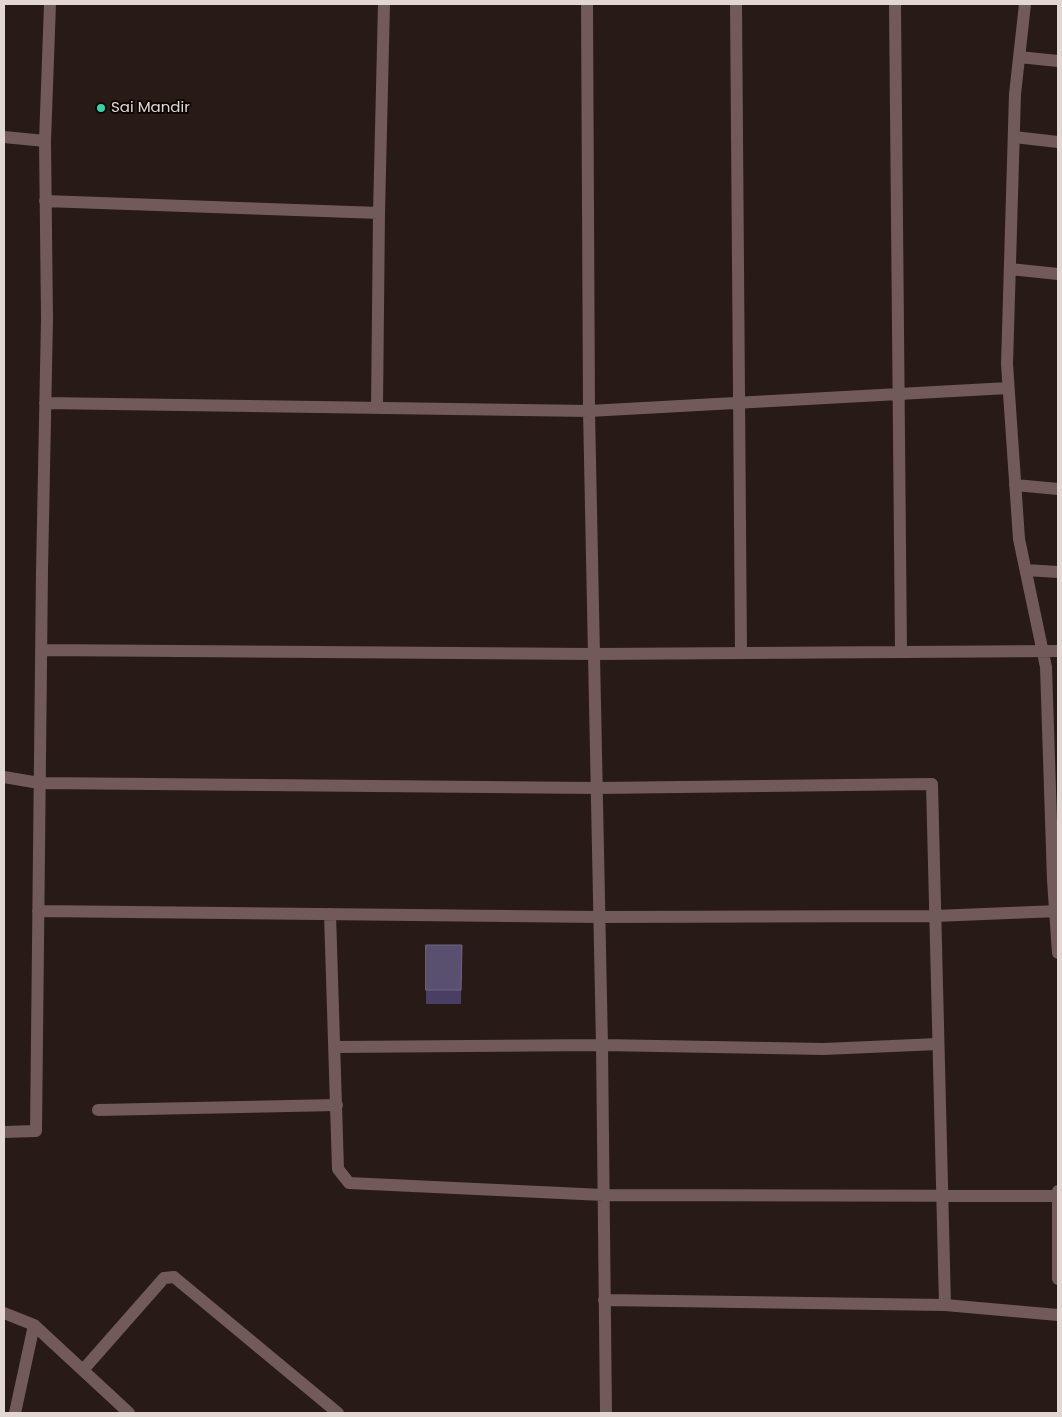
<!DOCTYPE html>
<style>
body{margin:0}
#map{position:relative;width:1062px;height:1417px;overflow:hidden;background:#281a14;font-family:Poppins,sans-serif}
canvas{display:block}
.frame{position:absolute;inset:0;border:5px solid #e2d7d3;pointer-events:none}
</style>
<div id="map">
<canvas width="1062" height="1417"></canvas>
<div class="frame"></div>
</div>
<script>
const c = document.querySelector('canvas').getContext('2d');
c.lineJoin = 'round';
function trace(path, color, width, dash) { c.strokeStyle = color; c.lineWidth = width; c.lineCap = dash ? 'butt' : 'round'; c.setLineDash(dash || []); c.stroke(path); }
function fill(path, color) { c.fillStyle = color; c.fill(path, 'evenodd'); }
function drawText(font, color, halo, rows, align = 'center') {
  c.font = font + ' Poppins,sans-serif'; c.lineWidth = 4; c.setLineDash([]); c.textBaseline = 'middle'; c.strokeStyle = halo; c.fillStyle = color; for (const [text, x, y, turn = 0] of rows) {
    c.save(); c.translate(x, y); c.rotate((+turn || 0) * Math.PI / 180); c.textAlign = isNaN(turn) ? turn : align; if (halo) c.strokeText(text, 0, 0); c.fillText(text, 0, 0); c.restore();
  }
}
trace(new Path2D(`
 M98 1110 337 1105`), '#715a57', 12);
trace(new Path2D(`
 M587 4 589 411 602 1045 606 1413
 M736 4 741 653
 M895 4 901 652
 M1025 4 1015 94 1007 364 1019 539 1046 667 1053 880 1058 953
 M1019 57 1058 61
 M4 137 45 141
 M1014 137 1058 142
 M45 201 379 213
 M1010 269 1058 274
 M45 403 589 411 1008 388
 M377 408 379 213 384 4
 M1015 485 1058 489
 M1026 570 1058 572
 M41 650 594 654 1058 651
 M4 777 39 783 596 788 932 784 945 1305
 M38 911 599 917 935 916 1058 911
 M330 914 338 1169 349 1183 603 1195 1058 1196
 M335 1047 602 1045 824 1049 938 1044
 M4 1132 36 1131 42 571 47 319 45 141 50 4
 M1058 1191V1279
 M604 1300 945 1305 1058 1315
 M4 1313 34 1325 129 1413
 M83 1370 164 1278 174 1277 338 1413
 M15 1413 34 1325`), '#715a57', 12);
fill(new Path2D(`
 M426 945H462L461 1004H426Z`), '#493f64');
const building = new Path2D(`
 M426 945H462L461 990H426Z`);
fill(building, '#595070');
trace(building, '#6e6580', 1);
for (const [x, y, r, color] of [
 [101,108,5,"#34d4a8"]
]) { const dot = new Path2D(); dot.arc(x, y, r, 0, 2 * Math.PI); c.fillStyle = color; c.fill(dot); trace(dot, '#0c0705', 2); }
drawText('15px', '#e2d7d3', '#0c0705', [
 ["Sai Mandir",111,108]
], 'left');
</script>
